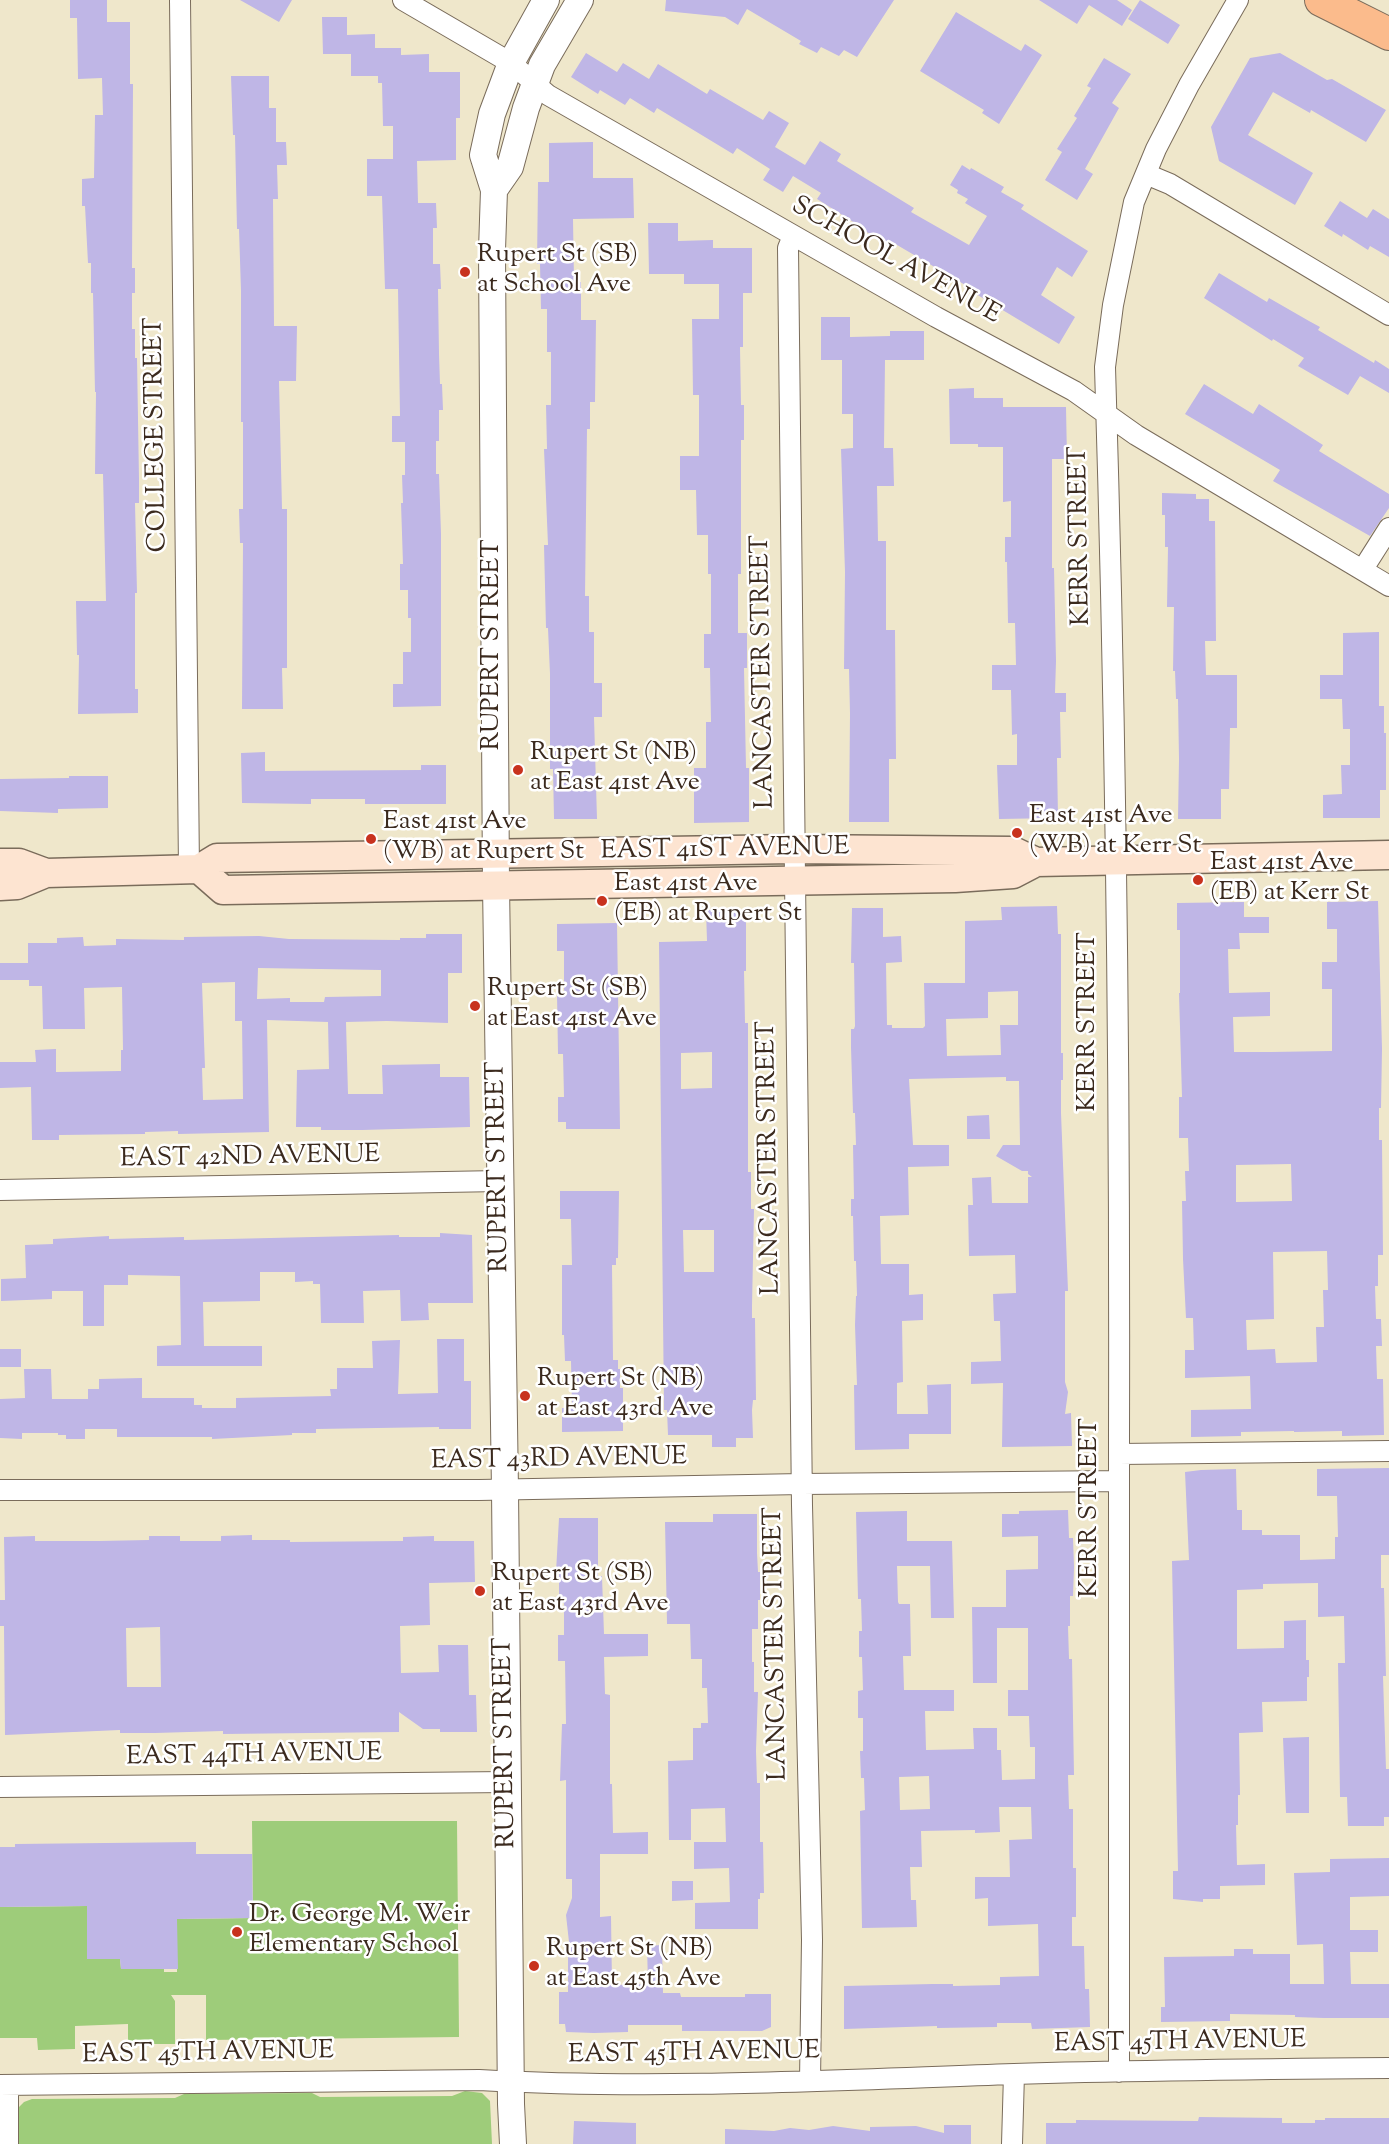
<!DOCTYPE html>
<style>
body{margin:0}
canvas{display:block;background:#efe7cb}
</style>
<canvas width="1389" height="2144"></canvas>
<script>
const c = document.querySelector('canvas').getContext('2d');
c.lineJoin = 'round';
function fill(path, color) { c.fillStyle = color; c.fill(path, 'evenodd'); }
function trace(path, color, width, dash) { c.strokeStyle = color; c.lineWidth = width; c.lineCap = dash ? 'butt' : 'round'; c.setLineDash(dash || []); c.stroke(path); }
function drawText(font, color, halo, rows, align = 'center') {
  c.font = font + ' "Sorts Mill Goudy",serif'; c.lineWidth = 5; c.setLineDash([]); c.textBaseline = 'middle'; c.strokeStyle = halo; c.fillStyle = color; for (const [text, x, y, turn = 0] of rows) {
    c.save(); c.translate(x, y); c.rotate((+turn || 0) * Math.PI / 180); c.textAlign = isNaN(turn) ? turn : align; if (halo) c.strokeText(text, 0, 0); c.fillText(text, 0, 0); c.restore();
  }
}
fill(new Path2D(`
 M252 1821H457L459 2037 206 2040V1995H171L175 2001V2044H128V2024L75 2026V2049L38 2050 37 2038H0V1907L87 1906V1959H120L121 1969H164V1972H177V1919L253 1918Z
 M465 2091 482 2093 490 2101 492 2144H17L19 2107 24 2102 32 2099 175 2098 184 2094 312 2093 320 2097 452 2096Z`), '#9ecc7a');
fill(new Path2D(`
 M70 0H107V22H130V84H133L132 268H135V293H132V329H135V358H137L139 480V503H135L137 593H135V689H138V713L78 714 79 655H77L76 601H106L103 474H95L96 392H95L93 293H91V263H88L85 206H82V179L94 178 95 115H103L102 78 78 79 77 18H70Z
 M240 0H292L279 22Z
 M666 0H894L857 57 844 50 839 56 821 47 817 53 799 44 801 41 747 9 738 25 725 17 665 11Z
 M1039 0H1117L1132 10 1122 26 1089 5 1077 24Z
 M1140 0 1180 25 1168 44 1128 19Z
 M956 12 1021 51 1025 44 1042 55 999 124 982 113 984 110 920 71Z
 M322 17H347V35L375 34V48H401V55L429 54V72H460V118H456V160L417 161 418 203H436L437 228H433V264H440L441 289H438L439 354 440 384H442L443 410H439V441H436V474H439L441 534V706L393 707V684H403V652H411V618H408V590H400V564H403L401 503H403L402 475H405V442H392V416H400L398 289H385L382 196H367V159H393V126H383L382 83H378V76H351V54H323Z
 M586 53 617 72 623 63 649 79 658 64 707 94 710 89 763 120 769 111 789 123 775 147 805 165 820 141 841 154 837 161 914 208 911 212 969 245 987 216 965 203 968 199 957 193 958 190 950 185 962 165 970 170 971 168 1004 187 1001 192 1024 205 1021 209 1088 251 1072 277 1057 267 1041 295 1075 317 1059 344 971 291 972 289 892 242 890 246 865 231 866 230 817 199 821 193 793 176 783 192 763 180 770 169 737 148 733 154 657 108 654 113 630 98 625 105 600 90 598 94 571 77Z
 M1280 53 1327 80 1332 79 1386 110 1366 142 1311 110 1310 113 1273 92 1248 135 1313 173 1295 205 1219 161 1211 127 1250 58Z
 M1104 58 1131 74 1112 103 1119 108 1085 169 1093 174 1077 200 1045 180 1062 152 1057 149 1077 118 1074 116 1091 88 1087 86Z
 M231 76H269V108H276V142H286L287 165H277L278 199H273L274 326H297L296 381H279L282 509H287V668H282L283 709H242L243 543H240L239 509H243V422H241V291L239 229H237L235 135H233Z
 M593 142V178H633L634 218 573 219 574 282H581V320H596L595 402H590V429H587L585 596H589V632H594V683H602V717H594L597 819H554L553 769H550V674L548 628H546L544 545H548L544 449H547L546 405H551V352H547V309H541L540 264H537L538 182H549V143Z
 M1340 201 1367 218 1373 209 1389 219V257L1370 246 1368 250 1343 234 1342 237 1324 226Z
 M648 223H678V241L713 240V248H752V293H743V347H740L741 405H744V440H741V574H738V633H747V668H744L746 768H749V822L694 823V768H706V722H711L710 668H704V634H711V574H708V535H697L696 490H680V456H699V395H693L692 319H719V284H684V274H649Z
 M1219 273 1267 302 1269 298 1309 321 1320 327 1318 330 1374 363 1375 360 1389 369V393L1360 376 1348 395 1298 366 1304 358 1273 339 1272 341 1204 298Z
 M821 317H850V337L890 336V331H924V360H885L884 448H893L894 486H877L878 541H886V630H895L896 759H889V822H849L850 714 849 669H844L845 572 841 449 853 448V414H842V360H821Z
 M1204 384 1253 414 1259 404 1323 445 1319 451 1389 494V508L1370 536 1273 481 1280 470 1185 414Z
 M974 388V398H1003V407H1066L1067 459H1052V568H1054L1056 661 1055 693H1066V712H1060L1061 758H1057L1058 818 999 819 997 765H1017V734L1012 735 1011 690H992V665H1016L1015 623H1008L1007 562H1005V537H1011V501L1003 502V447H978V444H950L949 389Z
 M1162 493 1196 494V499H1209V521H1215L1216 641H1205L1206 675H1237V728H1230L1229 789H1221V819H1178L1179 759 1178 699H1176L1175 671H1173L1174 607H1167L1168 547H1165V515H1162Z
 M1379 632V706H1384V733H1386V790H1380V818H1323V795L1342 794 1341 765H1350V729H1343L1342 699H1320V675H1343V633Z
 M265 752V771L421 770V765H446V804H365V799H311V804L242 803 241 753Z
 M69 776H108V808L58 809V813L0 811V779L69 778Z
 M1378 901 1382 1049 1381 1108H1379V1140H1382L1383 1255H1378V1286H1375L1376 1319H1381L1382 1346H1376L1377 1379H1383L1384 1435 1342 1436V1431L1294 1432V1431L1241 1432V1436L1191 1437V1410L1251 1409 1250 1376 1185 1378V1350H1194L1193 1318H1186L1183 1259 1182 1201H1186L1185 1171H1189L1188 1138H1179V1097H1182L1179 993H1180V930H1177V903L1244 902V917H1269V933H1239L1240 949H1228L1229 993 1270 992V1016L1233 1017 1234 1052H1271L1332 1051V989H1322V962H1337V929H1327V902ZM1291 1164 1292 1201 1236 1202V1165ZM1327 1251 1328 1290H1323L1324 1327H1316L1317 1362 1276 1363 1275 1349 1247 1350 1246 1320 1274 1319 1273 1252Z
 M1057 906 1058 934H1061V1053H1063V1080H1061V1113L1068 1291H1065V1382L1068 1392 1065 1414 1071 1413 1072 1446 1002 1447 1003 1383 971 1384V1362L1001 1361 1000 1321H994L993 1294 1016 1293 1015 1255 969 1256 968 1205H973L972 1178 991 1177 992 1203H1028V1177H1032L1028 1174V1171H1022L996 1156 1003 1145H1020L1019 1081H1006V1077L909 1079 913 1145H949V1166L908 1167 909 1215 880 1216 881 1264H909V1295L923 1294V1320L902 1321 903 1382 897 1383V1414H928L927 1385 951 1384V1434H909V1449L855 1450 854 1385H857L855 1325 856 1296H857L856 1261H854L853 1216H851V1199H854L853 1145H856L855 1113H853L851 1047V1029H854L855 1026 854 963H851L852 908H883V937L901 936 902 962 886 963 887 1025H892V1028H923L925 1026 924 983H965V921L1002 920 1001 907ZM1018 991V1025H1000L1001 1055 947 1056 946 1019 988 1018V992Z
 M706 910H746V971H744L745 1023H748V1172H751V1209H754L752 1306V1318H755L756 1400H753L752 1410 753 1438H736V1447H712V1435H668L667 1410H664L659 942 707 941ZM712 1052V1088L681 1089V1053ZM683 1230H714V1272H684Z
 M617 923 620 1129H566V1122H558V1097H564L563 1054H558L557 993H564V951H557V924Z
 M426 934H462V973H448V1023L387 1021 346 1022 348 1094H383L382 1065 440 1064V1077H469L470 1127 362 1130H321V1127H296L297 1070 329 1069 328 1022 267 1020 269 1132 178 1134V1131L145 1132V1134L59 1135V1140H32L31 1087 0 1088V1062H36L35 1050 56 1049V1072L121 1071V1050H123L122 987 84 988 85 1029H43L42 986H29V980H0V963H28V943H57V938L83 937 84 946 116 945V939L184 940V937L259 936 289 939 400 940V938H426ZM258 968 381 970V996L325 997 324 1002H290V998L257 999ZM235 982V1021H242L243 1099 203 1100 202 1068H205L202 983Z
 M989 1115 990 1139H967V1116Z
 M560 1191H619L618 1258H616V1265H612L613 1360H618V1369H620V1388H623V1431L562 1432V1408H572L571 1361H565L564 1335H562V1265H572L571 1219H560Z
 M440 1233 472 1235 473 1303H428L429 1320 401 1321 400 1290 363 1291 364 1323H321L320 1284H313V1281L295 1282V1272H260V1301L203 1302 204 1346H262V1366H157V1346L181 1345 180 1276 128 1275V1285H104V1326H83V1291H52V1299L1 1301V1279L26 1278 25 1245 53 1244V1239L109 1236V1239L184 1237V1240L399 1235V1237H440Z
 M437 1339H464V1381H471V1429H439V1427L316 1429V1433H292V1435L212 1439V1437H117V1429H85V1439H66V1435H58V1433H22V1439L0 1438V1399L25 1398 24 1369H51L52 1399H88V1389H99V1379L142 1378V1398H194V1405H202V1408H236V1398L331 1396 330 1389H337V1368H373L372 1341 400 1340 398 1394 438 1393Z
 M0 1349H21V1367H0Z
 M1389 1468V1555H1381V1588H1384L1386 1676H1383L1384 1708 1386 1769H1389V1817H1384V1826H1348L1347 1797H1340L1338 1663H1345L1344 1616 1318 1617V1583L1263 1584V1589L1237 1590V1649L1284 1648V1621L1306 1620V1660H1309V1677H1307V1701L1262 1702 1263 1732 1239 1733 1240 1795H1238V1825H1236L1237 1865 1265 1864V1885L1220 1886V1899H1203V1902L1173 1899V1871H1178L1172 1561 1189 1560 1185 1472 1201 1470 1236 1469 1237 1510H1242V1530H1262V1535H1300V1560L1335 1559V1537H1338L1337 1496H1317V1469Z
 M1068 1510 1069 1538H1073L1074 1567 1073 1596H1070V1626H1068L1069 1659H1072L1074 1775H1068L1069 1809H1073V1868H1076V1917H1072V1946H1084L1085 1989H1089L1090 2027 1032 2029 1031 2023H997V2027L937 2028V2026L844 2029V1986L933 1984H953V1986L1000 1985V1977L1039 1976 1038 1924 988 1926V1898L975 1899V1877H1010L1009 1840 1032 1839 1031 1807H999L1000 1832 975 1833V1830L921 1831 922 1867H910L911 1900H916L917 1927 862 1928 860 1811 865 1810 864 1778H861L860 1751H863V1718H858V1691L863 1690 862 1657H859V1631H862L861 1599H858L856 1512 907 1511V1541H952L954 1618H931L930 1566H897L898 1602 899 1604H910L911 1656H903L904 1690H954V1711H925L926 1750 974 1749 973 1728H997V1750H1001L1002 1780 1035 1779V1747H1030L1029 1716H1008V1690H1028V1628H997V1683H973L972 1607H1006V1570L1038 1569V1536L1002 1537V1514H1019V1511ZM929 1776 930 1809 900 1810 899 1777Z
 M713 1514H757V1553L758 1572H760V1600H758V1629H752V1662H754V1692H758L756 1751 757 1783H760V1842H763L764 1893H760V1899H758V1929H695V1903L730 1902 729 1868 694 1869V1842H726L725 1808 691 1809V1840H669L668 1761 693 1760V1728H701V1723H708L707 1688H702V1659H691L690 1624H667L665 1522H713Z
 M559 1518H598V1576H602L604 1634H648V1656L604 1657 605 1694 610 1695V1784H612L613 1833 648 1832V1854H600V1917L611 1916 612 1985 648 1984 647 1946 662 1945 663 1993H680L681 1997H745V1994H771V2027L762 2031H682V2025H628V2032L594 2033 566 2032 565 2024H559V1992H568V1951H570L566 1915 572 1898V1879H566V1780L560 1781 562 1724H566L565 1661H558V1635H564V1603H559V1571L556 1572Z
 M252 1535V1540H290V1542L403 1541V1537L434 1536V1541H474L475 1582 429 1583 430 1625 400 1626 401 1673 439 1672 438 1645H468L469 1695H476L477 1732H440V1729H423L399 1712V1732L223 1734V1731L155 1733H120V1730L5 1735 4 1626H0V1600H5L4 1537 35 1536V1541H99L149 1540V1536H180V1541H221V1536ZM160 1627 161 1687H127L126 1628Z
 M1309 1737V1813H1286L1283 1738Z
 M196 1842V1854H252L253 1918 177 1919 178 1969H121L120 1959H87V1906L0 1907V1847H15V1844Z
 M1389 1858V1896L1350 1897V1930H1378V1952H1350L1351 1984H1389V2018H1324L1295 2017V2015L1230 2014V2021L1161 2022V2007H1165L1164 1957 1234 1956V1949H1253V1954H1290V1984H1324L1323 1944 1297 1945 1294 1873 1330 1872V1859Z
 M672 1881H693V1900L672 1901Z
 M1199 2117 1282 2118V2123H1315V2120H1325V2118H1389V2144H1046V2123H1076V2120L1198 2121Z
 M574 2121 636 2123V2144H573Z
 M944 2125H971V2144H725V2129L774 2131 790 2128 809 2130 833 2126 870 2131V2127L916 2126 944 2133Z`), '#bfb6e6');
const minor = new Path2D(`
 M180 0 189 869
 M403 0 511 63 548 95 936 317 1074 391 1136 435 1389 586
 M1146 174 1170 184 1389 315
 M793 236 788 248 802 1505 812 1940 810 2081
 M1363 569 1389 528
 M0 1190 500 1181
 M1119 1454 1389 1451
 M0 1490H479L802 1484 1119 1481
 M0 1787 508 1782
 M1119 2072C1117 1860 1119 1649 1119 1438 1120 1081 1116 724 1105 367L1113 305 1134 202 1156 149 1189 85 1238 0
 M0 2085 479 2080C657 2090 836 2080 1014 2074 1139 2070 1264 2069 1389 2068
 M8 2144V2085
 M1012 2144 1014 2074`);
const tertiary = new Path2D(`
 M494 190 510 167 526 108 542 65 580 0
 M513 2144 511 2104 505 1490 496 885 492 250 494 190 483 155 492 114 511 63 546 0`);
const secondary = new Path2D(`
 M0 863H19L46 873
 M199 869 223 890 955 878 1013 874 1036 862 1389 855
 M0 886 17 885 46 873 199 869 217 858 794 849 1013 851 1036 862`);
const primary = new Path2D(`
 M1321 0 1389 34`);
trace(minor, '#7a6c5b', 22);
trace(tertiary, '#7a6c5b', 28);
trace(secondary, '#7a6c5b', 31);
trace(primary, '#7a6c5b', 34);
trace(minor, '#fff', 20);
trace(tertiary, '#fff', 26);
trace(secondary, '#fde4d1', 28);
trace(primary, '#fbbb8c', 32);
for (const [x, y, r, color] of [
 [465,272,6,"#c8321e"],
 [518,770,6,"#c8321e"],
 [1017,833,6,"#c8321e"],
 [371,839,6,"#c8321e"],
 [1198,880,6,"#c8321e"],
 [602,901,6,"#c8321e"],
 [475,1006,6,"#c8321e"],
 [525,1396,6,"#c8321e"],
 [480,1591,6,"#c8321e"],
 [237,1932,6,"#c8321e"],
 [534,1966,6,"#c8321e"]
]) { const dot = new Path2D(); dot.arc(x, y, r, 0, 2 * Math.PI); c.fillStyle = color; c.fill(dot); trace(dot, '#fff', 2); }
drawText('26px', '#3b2a1e', '#fff', [
 ["Rupert St (SB)",477,257],
 ["at School Ave",477,287],
 ["Rupert St (NB)",530,755],
 ["at East 41st Ave",530,785],
 ["East 41st Ave",1029,818],
 ["(WB) at Kerr St",1029,848],
 ["East 41st Ave",383,824],
 ["(WB) at Rupert St",383,854],
 ["East 41st Ave",1210,865],
 ["(EB) at Kerr St",1210,895],
 ["East 41st Ave",614,886],
 ["(EB) at Rupert St",614,916],
 ["Rupert St (SB)",487,991],
 ["at East 41st Ave",487,1021],
 ["Rupert St (NB)",537,1381],
 ["at East 43rd Ave",537,1411],
 ["Rupert St (SB)",492,1576],
 ["at East 43rd Ave",492,1606],
 ["Dr. George M. Weir",249,1917],
 ["Elementary School",249,1947],
 ["Rupert St (NB)",546,1951],
 ["at East 45th Ave",546,1981]
], 'left');
drawText('26px', '#3b2a1e', '#fff', [
 ["SCHOOL AVENUE",895,262,29],
 ["COLLEGE STREET",158,435,-91],
 ["KERR STREET",1082,536,-91],
 ["RUPERT STREET",494,645,-90],
 ["LANCASTER STREET",765,672,-91],
 ["EAST 41ST AVENUE",725,851,-1],
 ["KERR STREET",1090,1022,-90],
 ["LANCASTER STREET",771,1158,-91],
 ["EAST 42ND AVENUE",250,1159,-1],
 ["RUPERT STREET",500,1167,-91],
 ["EAST 43RD AVENUE",559,1461,-1],
 ["KERR STREET",1092,1508,-90],
 ["LANCASTER STREET",778,1644,-91],
 ["RUPERT STREET",507,1743,-91],
 ["EAST 44TH AVENUE",254,1757,-1],
 ["EAST 45TH AVENUE",1180,2044,-1],
 ["EAST 45TH AVENUE",208,2055,-1],
 ["EAST 45TH AVENUE",694,2055,-1]
]);
</script>
